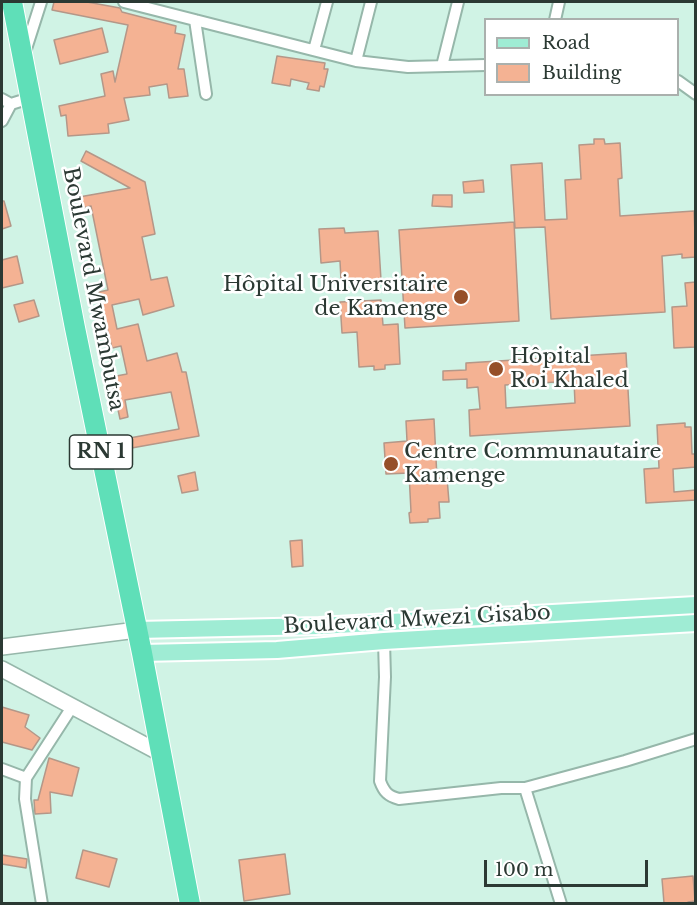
<!DOCTYPE html>
<meta charset="utf-8">
<style>
body{margin:0}
#map{position:relative;width:697px;height:905px;overflow:hidden;background:#d0f3e5;font-family:"Libre Baskerville",serif}
canvas{display:block}
.frame{position:absolute;inset:0;border:3px solid #2b3933;pointer-events:none}
.legend{position:absolute;left:484px;top:18px;width:195px;height:78px;box-sizing:border-box;background:#fff;border:2px solid #aab0ad;margin:0;padding:8px 10px;list-style:none;font-size:18px;color:#2b3933}
.legend li{display:flex;align-items:center;gap:12px;height:30px}
.legend b{width:30px;border:2px solid #aab0ad}
.scale{position:absolute;left:484px;top:860px;width:164px;height:27px;box-sizing:border-box;border:3px solid #2b3933;border-top:0;padding-left:8px;font-size:18px;line-height:21px;white-space:nowrap;color:#2b3933;-webkit-text-stroke:4px #fff;paint-order:stroke}
</style>
<div id="map">
<canvas width="697" height="905"></canvas>
<div class="frame"></div>
<ul class="legend">
<li><b style="height:8px;background:#9fecd4"></b>Road</li>
<li><b style="height:16px;background:#f4b293"></b>Building</li>
</ul>
<div class="scale">100 m</div>
</div>
<script>
const c = document.querySelector('canvas').getContext('2d');
c.lineJoin = 'round';
function fill(path, color) { c.fillStyle = color; c.fill(path, 'evenodd'); }
function trace(path, color, width, dash) { c.strokeStyle = color; c.lineWidth = width; c.lineCap = dash ? 'butt' : 'round'; c.setLineDash(dash || []); c.stroke(path); }
function drawText(font, color, halo, rows, align = 'center') {
  c.font = font + ' "Libre Baskerville",serif'; c.lineWidth = 5; c.setLineDash([]); c.textBaseline = 'middle'; c.strokeStyle = halo; c.fillStyle = color; for (const [text, x, y, turn = 0] of rows) {
    c.save(); c.translate(x, y); c.rotate((+turn || 0) * Math.PI / 180); c.textAlign = isNaN(turn) ? turn : align; if (halo) c.strokeText(text, 0, 0); c.fillText(text, 0, 0); c.restore();
  }
}
const building = new Path2D(`
 M54 2H87L120 8 122 12 176 26 175 33 185 35 178 69H184L188 96 169 98 167 84 149 87 150 95 124 98 129 120 108 124 109 133 68 136 66 115 61 116 59 106 105 96 101 74 113 71 115 82 128 25 52 10Z
 M102 28 108 52 60 64 54 40Z
 M277 56 325 63 324 69H328L324 87 320 86 319 91 307 89 309 83 291 79 290 86 272 83Z
 M594 139H604L605 144 620 143 622 178 618 179 620 216 694 211 696 257 682 258V254L662 256 665 312 551 319 545 227 515 228 511 165 542 163 545 220 567 219 565 180 581 179 579 145 594 144Z
 M86 151 145 182 155 234 142 237 151 280 167 277 174 306 143 315 139 299 112 305 117 329 138 324 147 361 177 353 182 372H186L199 436 126 449 124 439 179 429 171 392 125 400 128 417 120 419 111 377 127 374 121 346 112 348 104 316 99 292 108 290 91 206 82 208 79 197 130 188 81 161Z
 M483 180 484 192 464 193 463 182Z
 M433 195H452V207L432 206Z
 M2 201H4L11 226 2 229Z
 M514 222 519 321 405 328 399 230Z
 M344 228 345 233 378 231 381 280 355 282V279L341 280 340 261 321 263 319 229Z
 M17 256 23 283 2 288V260Z
 M696 282V347L674 348 672 307 687 306 685 283Z
 M34 300 39 316 19 322 14 305Z
 M381 300 383 325 398 324 400 364 385 365V369L374 370V366L359 367 357 332 342 333 340 302Z
 M626 353 630 426 470 436 469 410 480 409 478 387 467 388V379L443 380V371L466 370V363ZM574 381 575 403 506 408 505 385Z
 M434 419 437 478H447L449 502H439L440 518 428 519V522L410 523 409 513 411 512 409 473 386 474 384 443 407 441 406 421Z
 M685 423V427H691L692 454H696V467L673 469 674 492 696 490V500L646 503 644 469 659 468 657 425Z
 M195 472 198 490 182 493 178 476Z
 M302 540 303 566 292 567 290 541Z
 M2 707 29 715 25 727 40 738 32 750 2 742Z
 M49 758 79 768 72 796 50 792 51 813 35 814 34 800H38Z
 M83 850 117 859 109 887 76 878Z
 M285 854 290 894 244 901 239 860Z
 M2 855 27 859 26 868 2 864Z
 M693 876 695 901 688 902V903H664L662 879Z`);
fill(building, '#f4b293');
trace(building, '#b49788', 1.5);
const street = new Path2D(`
 M124 2 356 61 408 67 486 65
 M195 20 206 94
 M555 20 559 2
 M314 50 327 2
 M25 52 41 2
 M356 61 371 2
 M442 66 458 2
 M678 81 696 94
 M2 99 11 104 30 98
 M2 121 11 104
 M384 641 385 677 380 781C384 792 388 796 399 799L501 788H525L625 761 696 739
 M2 769 26 778
 M525 788 561 904
 M42 904 25 799 26 778 72 707`);
const secondary = new Path2D(`
 M2 647 137 630
 M2 669 160 753`);
const primary = new Path2D(`
 M137 630 319 626 696 605
 M142 653 277 650 384 641 696 623`);
const highway = new Path2D(`
 M12 2 75 328 142 653 190 904`);
trace(street, '#96b7aa', 14);
trace(secondary, '#96b7aa', 18);
trace(primary, '#fff', 20);
trace(highway, '#fff', 22);
trace(street, '#fff', 10);
trace(secondary, '#fff', 15);
trace(primary, '#9fecd4', 16);
trace(highway, '#5fdfb8', 20);
for (const [x, y, r, color] of [
 [461,297,8,"#964f29"],
 [496,369,8,"#964f29"],
 [391,464,8,"#964f29"]
]) { const dot = new Path2D(); dot.arc(x, y, r, 0, 2 * Math.PI); c.fillStyle = color; c.fill(dot); trace(dot, '#fff', 2); }
for (const [x, y, w] of [
 [101,452,63]
]) { const box = new Path2D(); box.roundRect(x - w / 2, y - 17, w, 34, 4.5); c.fillStyle = '#fff'; c.fill(box); trace(box, '#2b3933', 1.5); }
drawText('bold 20px', '#2b3933', null, [
 ["RN 1",101,452]
]);
drawText('21px', '#2b3933', '#fff', [
 ["Hôpital Universitaire",448,285,"right"],
 ["de Kamenge",448,309,"right"],
 ["Hôpital",510,357],
 ["Roi Khaled",510,381],
 ["Centre Communautaire",404,452],
 ["Kamenge",404,476]
], 'left');
drawText('21px', '#2b3933', '#fff', [
 ["Boulevard Mwambutsa",93,289,79],
 ["Boulevard Mwezi Gisabo",417,620,-3]
]);
</script>
